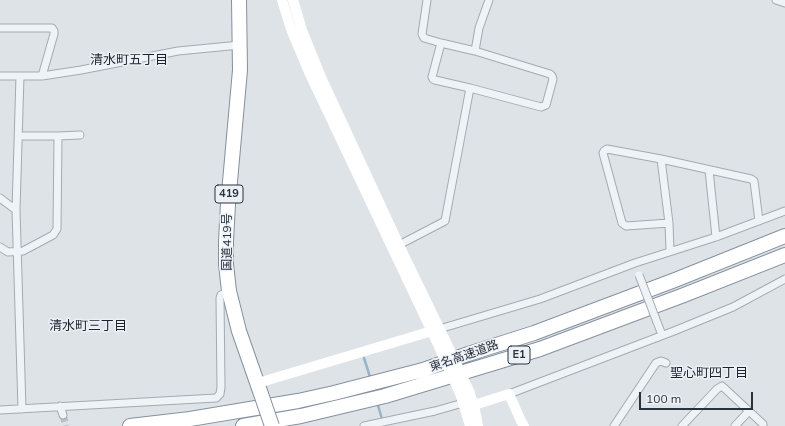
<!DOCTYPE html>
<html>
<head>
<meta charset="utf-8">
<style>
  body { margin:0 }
  #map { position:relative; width:785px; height:426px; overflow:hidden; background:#dee3e8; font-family:Mulish,sans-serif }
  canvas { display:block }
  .scale { position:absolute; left:639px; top:392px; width:114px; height:18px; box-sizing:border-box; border:2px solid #27323e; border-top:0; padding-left:5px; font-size:12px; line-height:14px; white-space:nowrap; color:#27323e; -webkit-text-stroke:3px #edf1f5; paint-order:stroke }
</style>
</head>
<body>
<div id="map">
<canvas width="785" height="426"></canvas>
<div class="scale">100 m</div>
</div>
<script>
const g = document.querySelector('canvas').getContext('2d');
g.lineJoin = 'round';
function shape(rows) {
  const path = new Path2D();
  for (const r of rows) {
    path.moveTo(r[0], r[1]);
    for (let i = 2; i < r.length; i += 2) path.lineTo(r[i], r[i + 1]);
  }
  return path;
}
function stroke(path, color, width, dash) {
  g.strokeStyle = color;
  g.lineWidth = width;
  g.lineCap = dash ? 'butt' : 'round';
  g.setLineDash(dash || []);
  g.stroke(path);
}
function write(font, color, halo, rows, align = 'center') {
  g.font = font + ' Mulish,"Noto Sans JP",sans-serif';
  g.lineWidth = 3;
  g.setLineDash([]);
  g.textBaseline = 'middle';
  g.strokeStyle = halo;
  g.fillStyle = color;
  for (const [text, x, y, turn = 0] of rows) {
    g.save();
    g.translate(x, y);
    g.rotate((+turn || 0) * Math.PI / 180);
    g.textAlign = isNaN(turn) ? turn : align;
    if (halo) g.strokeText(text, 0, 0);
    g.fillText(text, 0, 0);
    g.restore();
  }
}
stroke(shape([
  [364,358,371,380],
  [377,402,382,419]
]), '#98b4c8', 2.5);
stroke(shape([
  [63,415,66,426]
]), '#b9c0c6', 7, [7, 3.5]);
const street = shape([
  [427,0,422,34,424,38,441,43,475,51,550,74,552,76,553,79,546,105,541,107,470,88,435,80,433,79,432,77,441,43],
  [776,0,785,3],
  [0,28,52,28,54,31,54,34,42,76],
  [475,51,479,28,489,0],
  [0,76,42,76,81,70,178,51,240,45],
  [20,76,16,210,22,409],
  [19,136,58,136,80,135],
  [661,159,669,223,670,251],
  [709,170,716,237],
  [0,198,16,210],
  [669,223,626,226,622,223,603,153,604,151,607,149,661,159,751,179,754,181,759,221],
  [399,245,445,221,470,88],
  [0,247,8,252,23,251,53,235,57,229,58,136],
  [657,322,662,335],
  [436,330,540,299,635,263,716,237,785,211],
  [509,394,674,331,733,307,785,279],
  [60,406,63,415],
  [0,410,216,398,220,394,221,387,220,298,221,295,229,291],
  [364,426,435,411,463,403],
  [614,426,656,363,661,361,666,363],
  [682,426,717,389,722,386,763,424,763,426],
  [735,426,749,411]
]);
const highway = shape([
  [239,0,240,70,228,204,226,241,226,264,229,291,239,331,261,394],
  [130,426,190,419,298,401,334,393,423,370,468,354,534,333,675,280,785,236],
  [243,426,301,416,385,396,540,349,684,295,785,255]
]);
stroke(street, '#a3aab2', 9);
stroke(highway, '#85919e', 16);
stroke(street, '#f0f3f6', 7);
stroke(shape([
  [282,0,291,29,309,72,436,340],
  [293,0,302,30,321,77,399,245,444,338],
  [258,383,432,331],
  [469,392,474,405,478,426],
  [461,396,470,426],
  [474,405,509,394,521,421,524,426]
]), '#fff', 10);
stroke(highway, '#fff', 14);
const streetBridge = shape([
  [639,275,657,322]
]);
const highwayBridge = shape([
  [261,394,272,426]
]);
stroke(streetBridge, '#a3aab2', 9, []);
stroke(highwayBridge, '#85919e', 16, []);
stroke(streetBridge, '#f0f3f6', 7);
stroke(shape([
  [444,338,470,393],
  [436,340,461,396]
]), '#fff', 10);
stroke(highwayBridge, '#fff', 14);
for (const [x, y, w] of [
  [229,194,28],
  [519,355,22]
]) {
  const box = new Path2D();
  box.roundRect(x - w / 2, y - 9, w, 18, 3);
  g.fillStyle = '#edf1f5';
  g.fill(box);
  stroke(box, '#27323e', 1);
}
write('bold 11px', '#27323e', null, [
  ["419",229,194],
  ["E1",519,355]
]);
write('12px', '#27323e', '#edf1f5', [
  ["国道419号",227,242,-90],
  ["東名高速道路",464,356,-19]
]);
write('13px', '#19232f', '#edf1f5', [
  ["清水町五丁目",129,60],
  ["清水町三丁目",88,326],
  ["聖心町四丁目",709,373]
]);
</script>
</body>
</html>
